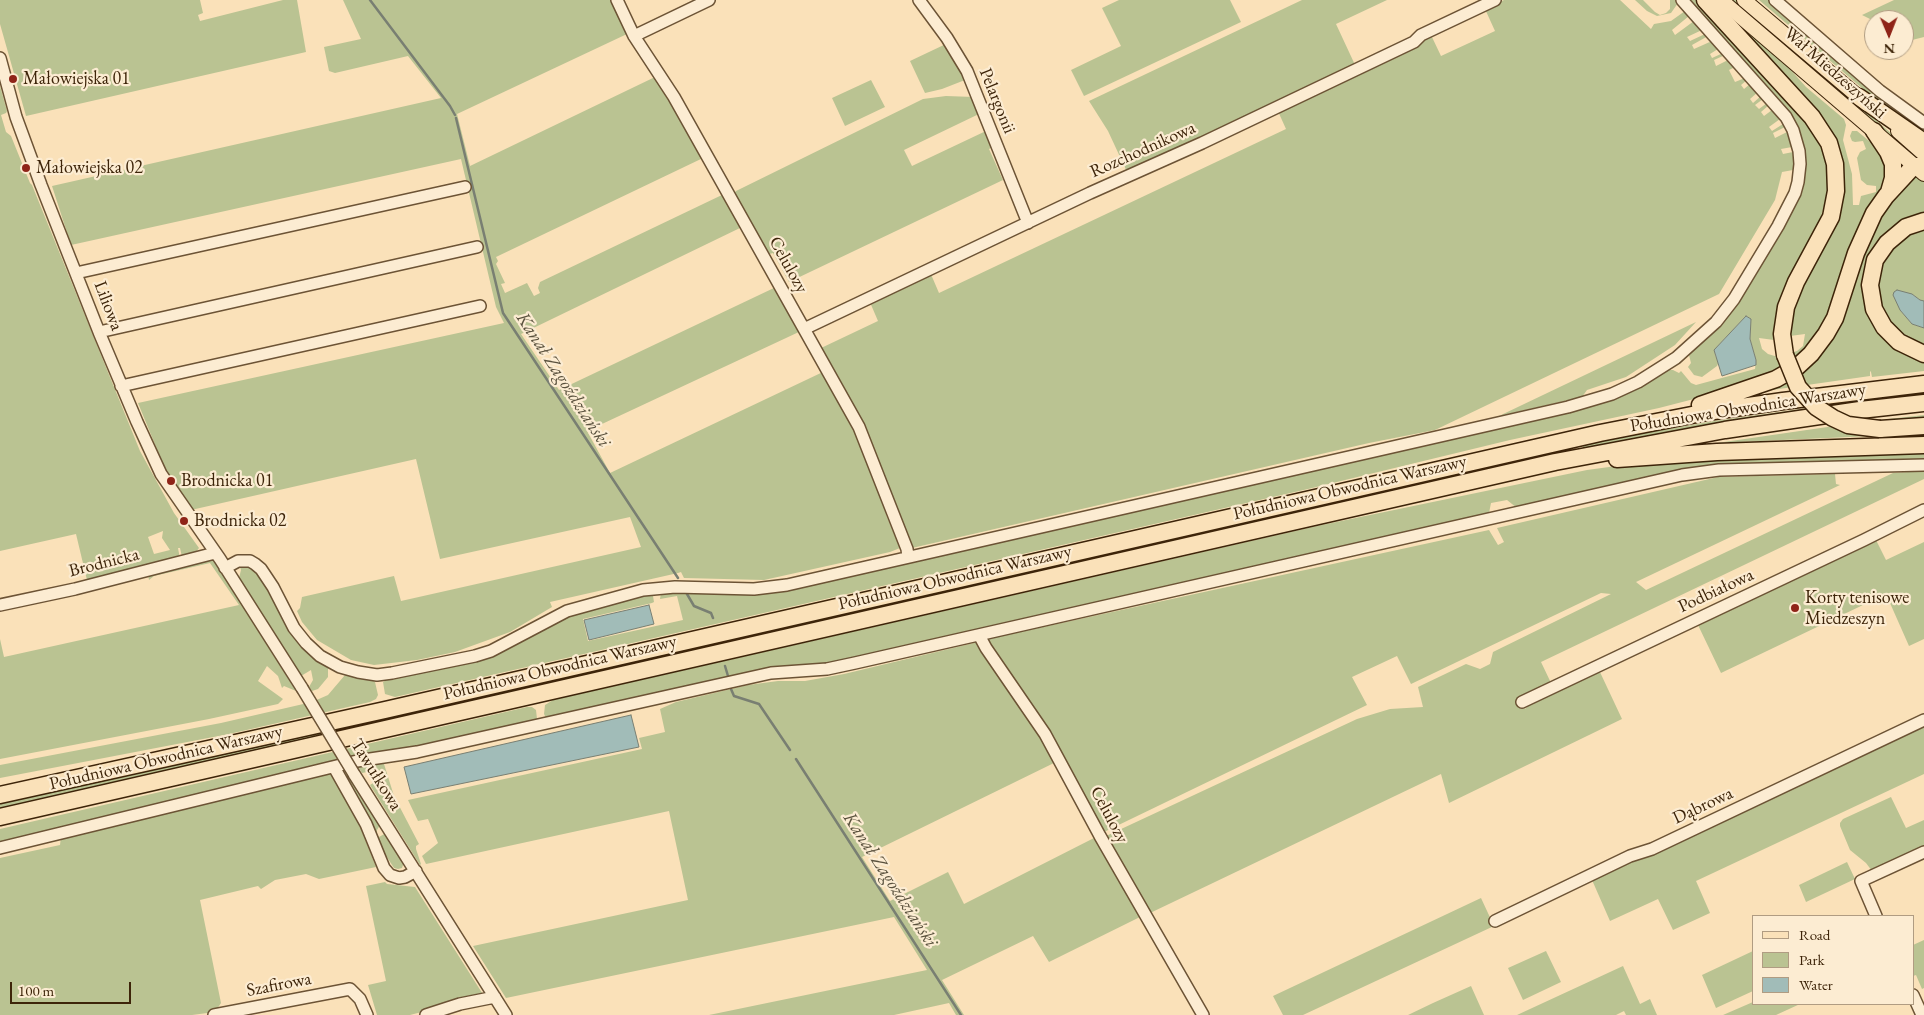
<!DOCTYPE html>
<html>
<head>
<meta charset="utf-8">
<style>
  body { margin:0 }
  #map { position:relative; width:1924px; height:1015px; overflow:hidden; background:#fae1b9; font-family:"EB Garamond",serif }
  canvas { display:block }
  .legend { position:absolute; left:1752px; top:915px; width:162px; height:90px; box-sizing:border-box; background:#fcecd2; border:1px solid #b09c82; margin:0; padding:6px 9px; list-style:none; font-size:15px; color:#3d2409 }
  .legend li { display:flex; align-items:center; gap:10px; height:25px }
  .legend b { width:25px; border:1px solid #b09c82 }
  .north { position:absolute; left:1864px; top:10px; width:50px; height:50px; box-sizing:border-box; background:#fcecd2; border:1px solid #b09c82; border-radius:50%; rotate:179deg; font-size:14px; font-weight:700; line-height:20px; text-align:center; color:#3d2409 }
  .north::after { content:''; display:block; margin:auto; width:18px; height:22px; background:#8f2418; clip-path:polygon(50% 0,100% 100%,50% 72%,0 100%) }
  .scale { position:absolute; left:10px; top:982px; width:121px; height:22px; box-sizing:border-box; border:2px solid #3d2409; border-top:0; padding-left:6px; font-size:15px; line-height:18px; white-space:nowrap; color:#3d2409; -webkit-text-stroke:4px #fcecd2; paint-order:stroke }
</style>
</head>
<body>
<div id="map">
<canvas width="1924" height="1015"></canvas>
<ul class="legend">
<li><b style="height:6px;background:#fae1b9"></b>Road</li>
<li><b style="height:14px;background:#bac392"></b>Park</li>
<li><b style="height:14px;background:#a1bcb8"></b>Water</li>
</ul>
<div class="north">N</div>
<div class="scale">100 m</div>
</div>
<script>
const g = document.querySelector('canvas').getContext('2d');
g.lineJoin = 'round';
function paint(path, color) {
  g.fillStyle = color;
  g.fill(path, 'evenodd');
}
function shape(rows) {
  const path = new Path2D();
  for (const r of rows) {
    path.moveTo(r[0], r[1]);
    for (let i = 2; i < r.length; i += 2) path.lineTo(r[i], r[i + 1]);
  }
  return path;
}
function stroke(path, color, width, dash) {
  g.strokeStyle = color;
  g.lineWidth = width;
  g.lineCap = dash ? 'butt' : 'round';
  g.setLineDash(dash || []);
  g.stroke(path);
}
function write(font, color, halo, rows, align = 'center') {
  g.font = font + ' "EB Garamond",serif';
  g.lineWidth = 4.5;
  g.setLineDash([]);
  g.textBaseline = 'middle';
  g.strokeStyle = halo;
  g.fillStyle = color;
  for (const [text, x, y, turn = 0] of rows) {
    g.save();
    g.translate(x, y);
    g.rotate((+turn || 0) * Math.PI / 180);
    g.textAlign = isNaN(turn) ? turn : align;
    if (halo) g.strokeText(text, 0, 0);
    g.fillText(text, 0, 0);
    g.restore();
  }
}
paint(shape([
  [0,0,200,0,203,13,198,15,200,21,283,0,297,0,306,52,26,116,0,24],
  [343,0,612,0,627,34,457,114,470,166,655,77,703,158,496,257,498,261,496,264,505,283,501,284,505,293,527,283,534,296,540,293,538,288,540,282,724,194,742,227,521,334,559,390,776,287,801,331,587,431,610,473,825,371,864,447,887,517,900,548,890,552,764,580,684,578,681,572,678,573,550,602,552,607,510,632,455,652,417,660,374,665,351,660,317,640,302,622,297,611,300,608,302,597,394,576,401,601,641,547,630,517,440,559,416,459,191,510,165,469,138,403,504,323,496,307,461,159,71,245,52,186,441,98,408,56,335,73,329,71,324,47,361,39],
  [1119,0,1230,0,1241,22,1084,96,1071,70,1121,46,1102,8],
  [1302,0,1387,0,1336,24,1356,67,1128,174,1108,131,1089,101],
  [1504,0,1620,0,1651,29,1654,24,1671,21,1685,11,1689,16,1672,30,1675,35,1694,21,1702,30,1687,37,1690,41,1705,34,1708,36,1692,45,1694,49,1712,41,1718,49,1710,54,1712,58,1723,53,1725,55,1714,60,1716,66,1728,60,1735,67,1729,70,1735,82,1745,78,1747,80,1741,85,1744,89,1750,84,1758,92,1750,99,1753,103,1761,96,1763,99,1755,105,1759,109,1767,103,1769,105,1761,112,1764,116,1772,110,1780,119,1769,127,1772,131,1783,124,1785,127,1773,133,1775,138,1787,132,1792,147,1781,149,1783,154,1793,152,1793,170,1782,172,1775,200,1719,294,1435,430,1369,443,912,548,819,349,878,321,869,300,930,272,939,293,1286,129,1277,109,1431,35,1441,56,1495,31,1485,9],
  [1635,0,1643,0,1655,12,1660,15,1666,13,1670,9,1670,0,1675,0,1678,3,1671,13,1657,16,1647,11],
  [1687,0,1699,0,1791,107,1796,108,1808,124,1819,142,1826,161,1829,176,1829,191,1820,220,1783,290,1775,317,1774,340,1759,338,1762,349,1768,354,1778,357,1797,351,1803,346,1805,334,1790,336,1794,308,1801,288,1839,213,1843,192,1843,165,1836,140,1819,114,1729,15,1789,68,1806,87,1844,119,1846,125,1843,140,1852,174,1853,205,1859,205,1861,196,1876,192,1876,186,1867,185,1861,180,1857,158,1860,152,1866,149,1863,141,1855,142,1852,141,1850,136,1852,131,1857,131,1879,149,1886,162,1886,183,1851,246,1827,316,1812,345,1781,369,1721,392,1659,408,1510,440,1308,489,395,697,385,694,383,682,389,679,476,658,571,613,650,594,653,596,654,602,652,603,583,619,588,641,683,620,677,596,660,599,661,593,664,591,750,593,1593,405,1669,370,1673,370,1679,373,1681,371,1691,383,1696,385,1755,369,1756,360,1750,339,1751,319,1746,316,1715,349,1715,355,1719,362,1717,366,1702,377,1694,375,1688,367,1691,363,1689,355,1692,351,1794,207,1802,143],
  [1729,0,1737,0,1915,154,1912,157],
  [1759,0,1769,0,1924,128,1924,138,1863,89],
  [1894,0,1924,0,1924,37,1908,41,1904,40,1904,20,1874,21,1862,15],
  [948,43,965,80,942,89,925,93,910,61],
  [871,80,885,107,845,126,832,98],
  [0,86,7,111,6,113,1,115,6,132,11,136,30,183,32,185,140,451,174,513,199,548,196,552,182,557,180,548,178,548,180,559,87,580,76,534,0,551],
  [163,531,162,538,170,550,154,554,148,537],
  [946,96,974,97,981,113,904,150,912,166,988,130,994,146,989,149,1003,180,789,282,773,253,766,255,734,194,736,191,923,99],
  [1916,176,1924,182,1924,215,1901,223,1864,293,1924,359,1924,371,1872,377,1871,372,1870,371,1870,376,1758,392,1801,371,1881,217,1892,199,1910,179],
  [1924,228,1924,301,1920,300,1912,294,1900,310,1912,324,1924,328,1924,346,1899,334,1880,308,1877,277,1885,257,1896,243,1914,231],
  [1696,322,1675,345,1626,377,1587,390,1582,397,1499,416],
  [1924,392,1924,396,1801,410,1662,433,1584,449,1583,447,1583,444,1714,421],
  [1924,415,1924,421,1872,436,1717,443,1862,422],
  [1924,453,1924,460,1717,466,1517,508,1507,500,1491,503,1489,513,827,667,587,711,581,709,565,713,562,716,546,718,544,714,545,705,553,700,1317,526,1587,470,1646,462],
  [1477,467,1478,472,338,732,335,728],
  [1924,471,1924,479,1541,662,1552,685,1520,701,1525,709,1529,705,1599,670,1622,719,1449,803,1441,774,1148,914,1104,837,1357,719,1390,709,1423,707,1418,687,1466,664,1480,669,1490,664,1493,652,1611,594,1601,593,1411,684,1397,656,1352,677,1367,705,1102,833,987,646,988,639,1489,530,1498,545,1504,542,1497,528,1718,477,1835,474,1836,484,1840,485,1636,582,1646,590,1893,473],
  [1875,538,1886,560,1924,542,1924,639,1909,646,1886,594,1721,673,1698,625],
  [212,558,296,691,284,686,282,688,278,676,267,666,258,681,283,699,278,704,209,719,0,759,0,639,4,657,239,605,210,563,154,576,149,580,148,574],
  [249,566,258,574,293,634,328,668,328,677,318,689,312,691,309,687,313,680,311,670,301,676,239,578,241,570,240,567],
  [978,642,1050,747,1056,762,862,857,890,901,948,872,964,904,1094,838,1140,917,1049,962,1033,936,942,980,964,1015,956,1015,949,1003,894,1015,709,1015,927,970,894,917,506,998,473,946,688,900,669,811,426,864,422,856,438,843,428,819,418,821,408,800,642,749,639,738,665,732,660,709,676,702,748,685,778,681,805,681,844,674],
  [345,675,371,679,375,682,378,695,376,699,370,702,229,734,0,778,0,765,221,723,312,702,328,695],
  [527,707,532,707,536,710,537,719,535,722,0,845,0,829],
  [1924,724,1924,774,1696,881,1710,913,1673,930,1658,899,1610,921,1592,880],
  [321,731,323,735,0,809,0,804],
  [379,761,384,764,394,796,419,844,416,846,416,849,421,864,420,865,370,785,381,778,372,771,362,773,357,765],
  [345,769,380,825,377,830,377,835,379,837,386,833,404,862,402,868,398,869,394,868,381,848,343,772],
  [328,773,332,775,354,812,376,867,319,879,306,874,275,880,261,889,258,886,200,900,221,1003,215,1012,192,1015,0,1015,0,858,60,845,61,837],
  [1891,797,1906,828,1924,820,1924,847,1872,871,1866,863,1850,850,1840,826,1840,823,1843,819],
  [1847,862,1855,879,1806,902,1799,885],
  [385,882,387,884,415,887,484,996,410,1015,377,1015,368,985,386,981,366,886],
  [1481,898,1494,926,1303,1015,1283,1015,1273,996],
  [1924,940,1924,988,1922,989,1916,975,1913,976,1913,945],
  [1546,951,1561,982,1523,1000,1508,968],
  [1753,951,1753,991,1716,1008,1702,975],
  [1623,966,1640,1004,1650,999,1657,1015,1626,1015,1624,1011,1616,1015,1517,1015],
  [1471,986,1484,1015,1408,1015,1433,1003],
  [1753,1002,1753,1004,1800,1004,1776,1015,1723,1015]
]), '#bac392');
const water = shape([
  [1897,290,1912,294,1920,300,1924,301,1924,328,1912,324,1900,310,1893,295,1894,292,1897,290],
  [1746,316,1751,319,1750,339,1756,360,1756,365,1722,376,1714,350,1746,316],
  [649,605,654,624,589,640,584,620,649,605],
  [631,715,639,747,411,794,404,767,631,715]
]);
paint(water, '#a1bcb8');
stroke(water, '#797f72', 1);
stroke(shape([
  [370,0,450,106,455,115],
  [456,118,503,313,678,578],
  [687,594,694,606,711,613,713,618],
  [725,666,728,676],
  [731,689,734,696,759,704,790,750],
  [796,759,961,1015]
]), '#797f72', 2.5);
const minor = shape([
  [617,0,634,36,674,97,859,427,907,549,908,557],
  [919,0,947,38,967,71,1028,223],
  [1775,0,1880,91,1924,123],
  [634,36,709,0],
  [0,58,16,117,41,185,99,332,137,422,161,474,220,559,302,688],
  [76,273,465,187],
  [804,329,1090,193,1202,143,1414,42,1421,35,1495,0],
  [99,332,477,247],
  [121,386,480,306],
  [225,568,238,561,250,561,255,564,261,569,273,587,294,628,306,643,320,656,340,667,358,672,377,675,392,673,475,656,491,651,567,611,643,590,675,587,754,589,787,585,1568,407,1612,394,1638,382,1676,358,1716,322,1734,299,1778,226,1795,193,1798,182,1800,164,1799,151,1793,130,1786,117,1682,0],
  [0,605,75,589,215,553],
  [979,635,986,648,1045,734,1100,836,1203,1015],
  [1522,702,1864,540,1924,510],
  [334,767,366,824,384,868,390,875,399,878,405,877,416,871],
  [354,774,506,1015],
  [0,848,357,761,417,752,771,673,827,669,855,663,1682,475,1719,470,1924,465],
  [1876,916,1861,881,1924,852],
  [1495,921,1630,856,1652,849,1924,720],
  [1913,995,1922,1015],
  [214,1015,350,989,360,999,367,1015],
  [426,1015,460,1004,495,997]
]);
const major = shape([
  [1721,0,1924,174],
  [1744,0,1867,104],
  [1898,131,1924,154]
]);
const highway = shape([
  [1705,0,1812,117,1829,143,1835,164,1836,191,1831,217,1796,282,1786,307,1782,334,1785,355],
  [1859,97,1924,142],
  [1874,131,1888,152,1893,164,1893,178,1889,192],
  [1924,221,1906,227,1887,243,1875,260,1870,285,1874,309,1884,327,1899,342,1924,354],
  [1700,405,1776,379,1797,367,1811,354,1826,334,1835,318,1856,253,1874,213,1886,196,1910,170,1915,166,1924,166],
  [1880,429,1924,426],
  [1617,459,1717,452,1924,445],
  [0,795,385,710,1600,433,1707,412,1783,401,1924,384],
  [0,817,1555,462,1725,430,1860,410,1924,403]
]);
stroke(minor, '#6c5335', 14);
stroke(major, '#3d2409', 16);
stroke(highway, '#3d2409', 19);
stroke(minor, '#fcecd2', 11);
stroke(major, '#fae1b9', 14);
stroke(highway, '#fae1b9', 16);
const minorBridge = shape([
  [302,688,354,774]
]);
const highwayBridge = shape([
  [1785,355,1798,387,1816,407,1833,418,1848,425,1880,429]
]);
stroke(minorBridge, '#6c5335', 14, []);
stroke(highwayBridge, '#3d2409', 19, []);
stroke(minorBridge, '#fcecd2', 11);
stroke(highwayBridge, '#fae1b9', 16);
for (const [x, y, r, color] of [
  [13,79,5,"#8f2418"],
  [26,168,5,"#8f2418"],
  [171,481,5,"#8f2418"],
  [184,521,5,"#8f2418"],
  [1795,608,5,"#8f2418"]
]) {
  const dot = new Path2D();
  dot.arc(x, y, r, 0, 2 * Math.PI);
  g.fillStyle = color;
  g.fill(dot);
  stroke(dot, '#fcecd2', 2);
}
write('18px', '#3d2409', '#fcecd2', [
  ["Wał Miedzeszyński",1835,73,41],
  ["Pelargonii",997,101,68],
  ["Rozchodnikowa",1143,150,-24],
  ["Celulozy",788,265,61],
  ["Liliowa",108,306,69],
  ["Południowa Obwodnica Warszawy",1748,408,-9],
  ["Południowa Obwodnica Warszawy",1350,488,-13],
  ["Brodnicka",104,563,-14],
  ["Południowa Obwodnica Warszawy",955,578,-13],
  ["Podbiałowa",1716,591,-25],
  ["Południowa Obwodnica Warszawy",560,668,-13],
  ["Południowa Obwodnica Warszawy",166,758,-13],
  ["Tawułkowa",376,775,58],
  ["Dąbrowa",1703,806,-25],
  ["Celulozy",1109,815,62],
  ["Szafirowa",279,985,-11]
]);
write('18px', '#3d2409', '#fcecd2', [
  ["Małowiejska 01",23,79],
  ["Małowiejska 02",36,168],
  ["Brodnicka 01",181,481],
  ["Brodnicka 02",194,521],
  ["Korty tenisowe",1805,598],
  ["Miedzeszyn",1805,619]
], 'left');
write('italic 19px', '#5b523e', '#fcecd2', [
  ["Kanał Zagoździański",563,380,57],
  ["Kanał Zagoździański",890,880,57]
]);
</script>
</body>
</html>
